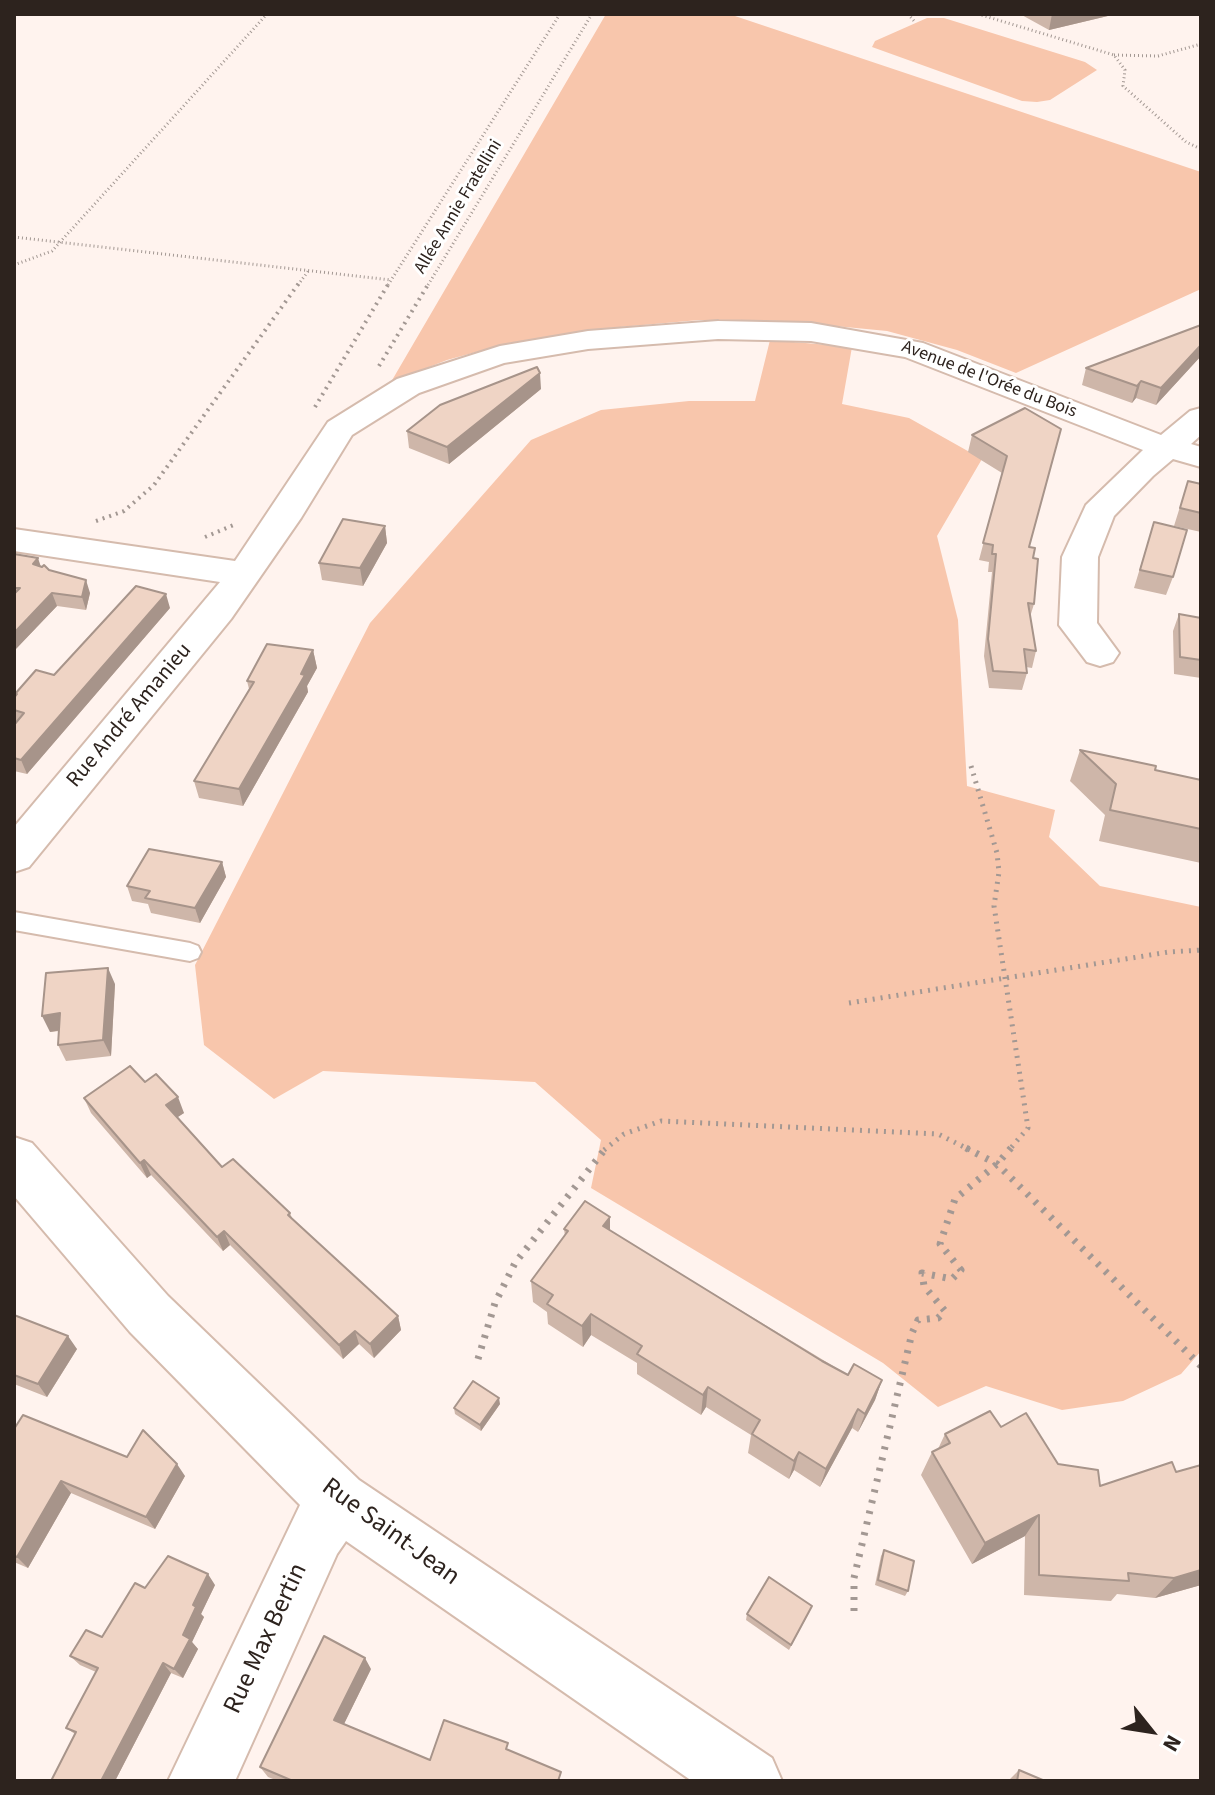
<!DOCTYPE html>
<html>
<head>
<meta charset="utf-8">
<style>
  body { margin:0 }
  #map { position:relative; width:1215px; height:1795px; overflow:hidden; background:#fff3ee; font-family:"Source Sans 3",sans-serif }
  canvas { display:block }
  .frame { position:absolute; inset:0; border:16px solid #2d231e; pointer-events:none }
  .north { position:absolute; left:1111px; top:1691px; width:80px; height:80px; -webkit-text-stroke:6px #fff; paint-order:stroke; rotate:120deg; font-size:22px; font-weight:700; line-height:32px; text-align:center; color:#2d231e }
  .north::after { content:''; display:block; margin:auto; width:28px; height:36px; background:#2d231e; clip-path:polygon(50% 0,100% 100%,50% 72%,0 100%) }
</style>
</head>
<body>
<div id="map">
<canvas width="1215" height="1795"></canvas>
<div class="frame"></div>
<div class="north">N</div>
</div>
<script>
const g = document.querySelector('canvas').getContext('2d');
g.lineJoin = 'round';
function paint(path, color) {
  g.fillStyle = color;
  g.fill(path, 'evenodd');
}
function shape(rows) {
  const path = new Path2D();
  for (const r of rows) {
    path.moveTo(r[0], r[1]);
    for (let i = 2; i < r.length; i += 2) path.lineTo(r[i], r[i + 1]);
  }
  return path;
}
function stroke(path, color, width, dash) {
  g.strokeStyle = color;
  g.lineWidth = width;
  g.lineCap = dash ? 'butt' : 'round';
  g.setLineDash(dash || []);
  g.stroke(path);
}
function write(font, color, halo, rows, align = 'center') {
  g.font = font + ' "Source Sans 3",sans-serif';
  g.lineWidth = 6;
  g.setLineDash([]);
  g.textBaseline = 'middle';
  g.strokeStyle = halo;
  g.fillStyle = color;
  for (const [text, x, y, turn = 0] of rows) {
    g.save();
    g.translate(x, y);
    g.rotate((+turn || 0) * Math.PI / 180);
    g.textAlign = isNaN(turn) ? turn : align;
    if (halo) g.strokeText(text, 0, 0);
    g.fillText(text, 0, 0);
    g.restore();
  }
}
paint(shape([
  [606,14,729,14,1201,172,1201,289,1016,373,957,350,887,331,783,321,699,320,598,329,509,343,447,360,391,382],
  [927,18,944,18,1085,62,1097,70,1050,100,1037,102,1022,101,872,47,875,41],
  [770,340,852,347,842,404,909,418,982,459,937,536,958,620,967,786,1055,810,1049,837,1100,886,1201,907,1201,1351,1181,1374,1123,1401,1062,1410,986,1386,938,1407,883,1363,591,1188,601,1140,535,1082,323,1071,274,1099,204,1045,195,965,370,623,531,440,601,410,689,401,755,401]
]), '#f8c6ac');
const service = shape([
  [14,912,190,943,198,946,201,952,198,958,190,961,14,930,14,912]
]);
const minor = shape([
  [718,321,811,323,923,343,1161,435,1190,411,1201,408,1201,435,1191,444,1201,447,1201,467,1173,459,1153,476,1114,516,1098,557,1097,623,1119,653,1113,662,1100,666,1087,662,1059,625,1062,557,1086,505,1143,450,905,357,811,341,718,339,588,349,504,363,419,393,352,435,301,518,231,619,29,867,14,872,14,827,220,582,14,551,14,529,235,561,328,422,397,379,500,346,588,331,718,321],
  [14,1137,32,1143,168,1296,359,1480,772,1758,782,1781,692,1781,346,1541,337,1554,235,1781,168,1781,300,1505,130,1332,14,1196,14,1137]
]);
stroke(service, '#d5bbad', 4);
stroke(minor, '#d5bbad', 4);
stroke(shape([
  [908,14,914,21],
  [978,14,1114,55,1125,70,1123,86,1186,142,1201,149],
  [1114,55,1158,56,1201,44],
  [14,237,391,280],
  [14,265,52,251,267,14],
  [298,285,309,270],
  [388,285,560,14],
  [428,285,592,14]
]), '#a39893', 3, [1, 3]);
stroke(shape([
  [379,366,429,283],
  [315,407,389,283],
  [96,521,124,511,154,485,299,283],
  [205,537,236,524]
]), '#a39893', 4, [2, 5]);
stroke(shape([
  [971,766,997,853,999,872,994,906,1028,1128,1009,1150],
  [849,1003,1169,952,1201,950],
  [604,1150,624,1134,661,1121,938,1134,970,1150]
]), '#a39893', 5, [2, 6]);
stroke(shape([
  [966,1148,997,1164,1201,1366],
  [478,1359,495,1303,515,1263,606,1148],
  [854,1611,854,1578,912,1333,918,1320,938,1318,945,1311,924,1286,922,1273,952,1279,961,1270,940,1244,955,1199,997,1164,1011,1148]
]), '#a39893', 7, [3, 8]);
paint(service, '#fff');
paint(minor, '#fff');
paint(shape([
  [1020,14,1112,14,1112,15,1049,30],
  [1201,325,1201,356,1156,405,1136,398,1132,403,1082,385,1086,368],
  [541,389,449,464,409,448,407,431],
  [1025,408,1029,547,1033,558,1034,604,1030,617,1036,651,1032,668,1026,667,1027,673,1022,690,989,688,984,656,992,572,988,572,989,562,979,560,1002,473,968,452,972,435],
  [1188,481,1201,484,1201,532,1174,526],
  [1154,522,1173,577,1166,595,1134,588],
  [385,526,387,543,363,586,322,580,319,563],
  [14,554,41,567,49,570,90,593,86,610,57,606,14,651],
  [170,608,27,774,14,771,15,694,54,675],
  [1179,614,1201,618,1201,678,1174,674,1173,631],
  [313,650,317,668,307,686,308,692,243,806,199,798,194,781,249,689,247,681],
  [1080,750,1155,770,1201,780,1201,863,1099,841,1105,815,1070,781],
  [222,862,226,877,200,923,151,913,148,904,132,901,127,886],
  [115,984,111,1056,66,1061,58,1045,59,1031,50,1032],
  [145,1082,184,1113,177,1117,222,1167,290,1213,292,1218,398,1316,401,1330,374,1358,359,1344,343,1359,230,1245,223,1251,151,1175,147,1178,91,1113,84,1098],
  [564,1229,610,1231,848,1375,882,1380,875,1400,858,1432,852,1428,820,1487,794,1470,789,1479,748,1453,751,1435,706,1407,701,1415,637,1374,637,1363,591,1335,583,1347,548,1324,547,1312,533,1302,531,1281,565,1236],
  [14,1315,77,1349,47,1397,14,1384],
  [500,1404,481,1431,455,1414,454,1408],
  [1001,1427,1058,1464,1100,1486,1176,1472,1201,1585,1155,1598,1117,1594,1111,1601,1024,1595,1025,1536,972,1564,921,1475,932,1452,938,1449,945,1434],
  [14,1429,127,1457,185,1476,155,1529,71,1493,28,1568,14,1562],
  [884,1550,908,1591,905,1596,875,1585,881,1556],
  [215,1585,201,1614,204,1617,192,1642,198,1649,183,1678,171,1673,115,1781,51,1781,75,1734,66,1728,96,1672,80,1665,70,1656,102,1637,145,1588],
  [810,1611,789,1650,746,1620,747,1614],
  [371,1669,344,1724,430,1760,509,1750,562,1781,278,1781,268,1777,260,1767],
  [1019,1770,1045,1781,1008,1781]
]), '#ceb6a9');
paint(shape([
  [1052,14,1112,14,1112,15,1049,30],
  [1201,345,1201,356,1156,405,1161,388],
  [540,373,541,389,449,464,447,447],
  [1141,381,1136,398,1132,403,1137,386],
  [385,526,387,543,363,586,360,568],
  [38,558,42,570,33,564],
  [86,580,90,593,86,610,82,597],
  [52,593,57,606,14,651,14,633],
  [166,594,170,608,27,774,21,760],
  [313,650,317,668,307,686,308,692,243,806,239,789],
  [222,862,226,877,200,923,195,908],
  [108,968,115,984,111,1056,103,1040],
  [60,1013,68,1029,50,1032,42,1016],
  [178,1097,184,1113,172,1121,166,1105],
  [144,1160,151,1175,147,1178,140,1163],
  [610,1217,610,1238,603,1226],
  [224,1231,230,1245,223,1251,217,1237],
  [591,1314,591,1335,583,1347,582,1326],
  [398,1316,401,1330,374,1358,370,1344],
  [355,1331,359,1344,343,1359,339,1345],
  [68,1336,77,1349,47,1397,38,1384],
  [882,1380,875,1400,858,1432,865,1414],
  [708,1387,706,1407,701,1415,703,1395],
  [499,1398,500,1404,481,1431,480,1425],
  [858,1409,852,1428,820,1487,826,1469],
  [799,1452,794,1470,789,1479,794,1461],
  [177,1464,185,1476,155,1529,146,1517],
  [61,1481,71,1493,28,1568,17,1557],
  [1039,1515,1025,1536,972,1564,985,1543],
  [1201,1570,1201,1585,1155,1598,1174,1578],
  [208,1574,215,1585,201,1614,204,1617,192,1642,198,1649,183,1678,174,1669,193,1605],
  [365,1658,371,1669,341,1730,334,1720],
  [163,1663,171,1673,115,1781,101,1781]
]), '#a7948a');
const building = shape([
  [1201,325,1201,345,1161,388,1141,381,1137,386,1086,368,1201,325],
  [537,367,540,373,447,447,407,431,440,405,537,367],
  [1025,408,1061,429,1029,547,1035,548,1033,558,1038,559,1034,604,1028,603,1036,651,1024,649,1027,673,993,671,988,639,996,554,992,554,993,545,983,543,1007,456,972,435,1025,408],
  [1188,481,1201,484,1201,513,1180,508,1188,481],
  [343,519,385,526,360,568,319,563,343,519],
  [1154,522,1187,530,1173,577,1140,570,1154,522],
  [14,554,38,558,33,564,42,567,44,565,49,570,86,580,82,597,52,593,14,633,14,594,20,588,14,588,14,554],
  [136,586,166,594,21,760,14,758,14,725,24,713,14,710,14,698,17,694,15,694,36,670,54,675,136,586],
  [1179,614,1201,618,1201,660,1180,657,1179,614],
  [267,644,313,650,301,674,305,675,239,789,194,781,254,682,247,681,267,644],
  [1080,750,1156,766,1155,770,1201,780,1201,829,1110,810,1116,784,1080,750],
  [149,849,222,862,195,908,145,898,150,891,127,886,149,849],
  [108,968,103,1040,58,1045,60,1013,42,1016,46,973,108,968],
  [130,1066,145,1082,156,1074,178,1097,166,1105,222,1167,233,1159,290,1213,288,1215,398,1316,370,1344,355,1331,339,1345,224,1231,217,1237,144,1160,140,1163,84,1098,130,1066],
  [585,1201,610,1217,603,1226,822,1361,848,1375,854,1364,882,1380,865,1414,858,1409,826,1469,799,1452,794,1461,752,1434,760,1420,708,1387,703,1395,637,1354,642,1346,591,1314,582,1326,547,1304,553,1295,531,1281,568,1231,564,1229,585,1201],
  [14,1315,68,1336,38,1384,14,1375,14,1315],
  [473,1381,499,1398,480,1425,454,1408,473,1381],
  [990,1411,1001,1427,1026,1413,1058,1464,1098,1470,1100,1486,1172,1462,1176,1472,1201,1465,1201,1570,1174,1578,1128,1573,1129,1581,1039,1575,1039,1515,985,1543,932,1452,950,1443,945,1434,990,1411],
  [23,1415,127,1457,143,1430,177,1464,146,1517,61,1481,17,1557,14,1556,14,1429,23,1415],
  [884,1550,914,1561,908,1591,878,1580,884,1550],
  [168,1556,208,1574,193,1605,196,1607,183,1635,190,1639,174,1669,163,1663,101,1781,51,1781,76,1732,66,1728,98,1668,70,1656,86,1630,102,1637,135,1583,145,1588,168,1556],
  [769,1577,812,1606,791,1645,747,1614,769,1577],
  [324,1636,365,1658,334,1720,430,1760,444,1720,508,1743,506,1749,561,1772,558,1781,293,1781,260,1767,324,1636],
  [1019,1770,1045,1781,1017,1781,1019,1770]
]);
paint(building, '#efd4c5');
stroke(building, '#a7948a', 2);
write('18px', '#2d231e', '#fff', [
  ["Allée Annie Fratellini",459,207,-59],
  ["Avenue de l'Orée du Bois",989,380,21]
]);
write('22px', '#2d231e', '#fff', [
  ["Rue André Amanieu",130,716,-50]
]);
write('26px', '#2d231e', '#fff', [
  ["Rue Saint-Jean",390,1533,36],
  ["Rue Max Bertin",267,1639,-65]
]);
</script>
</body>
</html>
